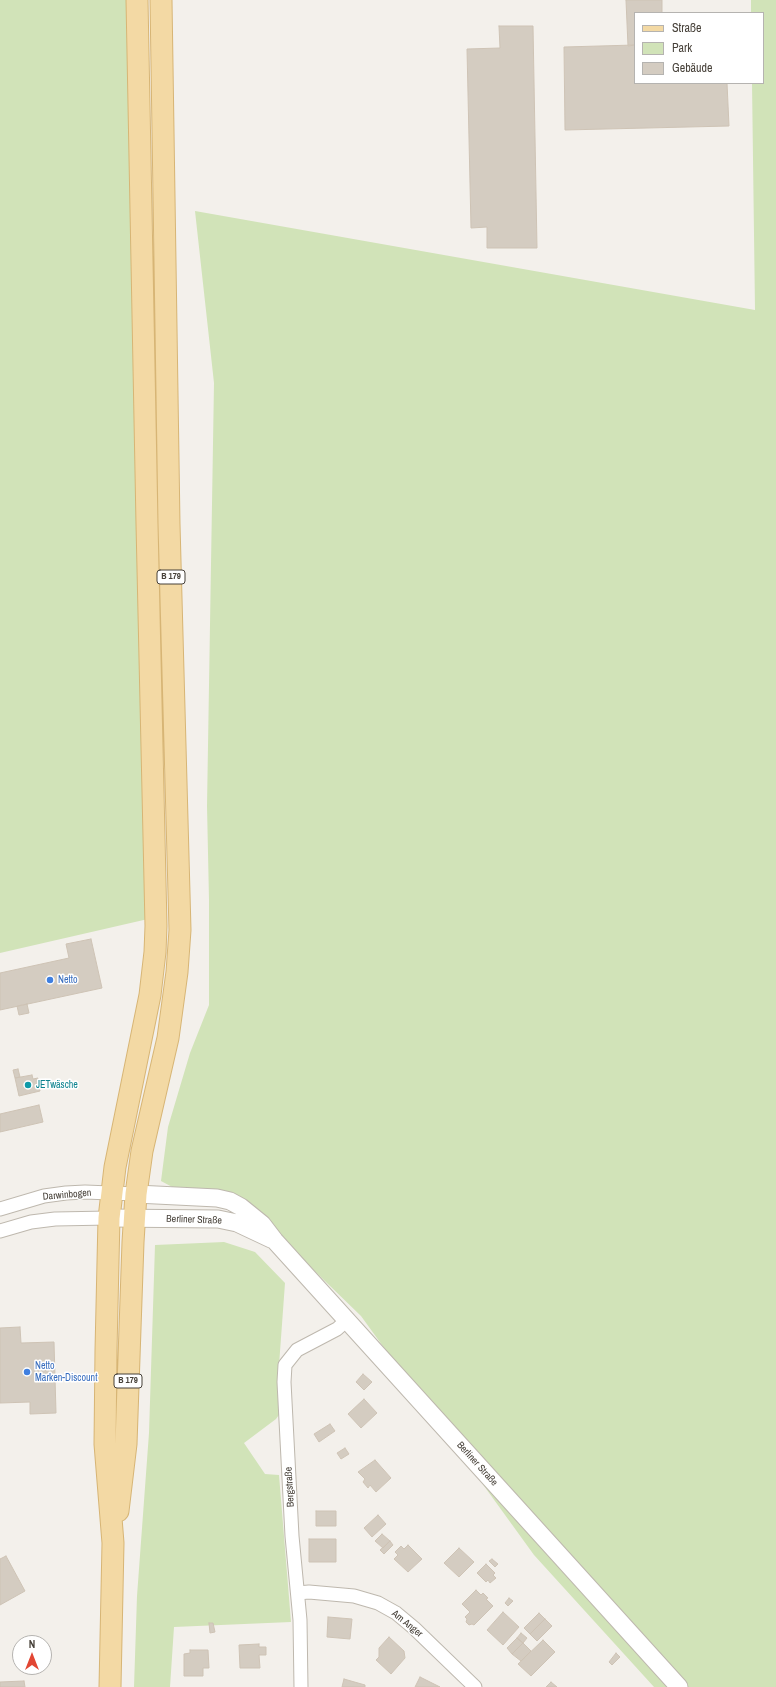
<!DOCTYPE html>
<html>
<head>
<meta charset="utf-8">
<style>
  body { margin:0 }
  #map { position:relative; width:776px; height:1687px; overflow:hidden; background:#f3f0eb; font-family:"Archivo Narrow",sans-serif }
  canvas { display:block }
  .legend { position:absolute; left:634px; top:12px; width:130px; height:72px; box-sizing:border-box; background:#fff; border:1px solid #b5b3b0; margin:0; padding:5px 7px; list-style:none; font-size:12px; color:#474139 }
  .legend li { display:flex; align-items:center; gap:8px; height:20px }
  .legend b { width:20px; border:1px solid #b5b3b0 }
  .north { position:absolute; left:12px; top:1635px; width:40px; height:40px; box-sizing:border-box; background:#fff; border:1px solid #b5b3b0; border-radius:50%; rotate:0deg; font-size:11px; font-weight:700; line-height:16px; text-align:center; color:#474139 }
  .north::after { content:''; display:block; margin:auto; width:14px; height:18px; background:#e24633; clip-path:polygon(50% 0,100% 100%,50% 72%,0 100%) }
</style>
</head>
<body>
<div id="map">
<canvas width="776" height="1687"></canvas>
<ul class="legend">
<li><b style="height:5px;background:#f3d9a4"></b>Straße</li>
<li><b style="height:11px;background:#d1e3b8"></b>Park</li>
<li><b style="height:11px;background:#d4ccc1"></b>Gebäude</li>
</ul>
<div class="north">N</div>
</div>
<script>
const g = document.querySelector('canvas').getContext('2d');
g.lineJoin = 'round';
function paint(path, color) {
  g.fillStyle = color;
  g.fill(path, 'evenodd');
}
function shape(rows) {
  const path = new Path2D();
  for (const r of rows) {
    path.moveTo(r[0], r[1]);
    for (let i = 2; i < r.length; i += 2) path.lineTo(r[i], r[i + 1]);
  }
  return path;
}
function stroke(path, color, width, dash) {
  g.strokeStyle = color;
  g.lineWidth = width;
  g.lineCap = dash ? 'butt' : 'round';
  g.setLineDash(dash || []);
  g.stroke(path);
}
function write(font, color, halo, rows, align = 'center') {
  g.font = font + ' "Archivo Narrow",sans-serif';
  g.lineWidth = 3;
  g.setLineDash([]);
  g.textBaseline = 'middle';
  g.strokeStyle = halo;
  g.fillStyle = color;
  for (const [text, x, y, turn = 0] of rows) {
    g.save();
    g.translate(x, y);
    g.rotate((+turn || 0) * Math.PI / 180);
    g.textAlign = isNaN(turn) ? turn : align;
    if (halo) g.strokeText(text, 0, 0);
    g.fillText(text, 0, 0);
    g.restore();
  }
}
paint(shape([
  [0,0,128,0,148,919,0,953],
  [751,0,776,0,776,1687,654,1687,534,1555,361,1316,265,1223,240,1196,223,1190,176,1189,161,1181,168,1127,190,1053,209,1005,209,900,207,806,214,383,195,211,755,310,752,83,763,83,763,13,751,13],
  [224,1242,255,1252,285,1283,278,1379,282,1401,281,1412,276,1419,244,1443,265,1474,279,1475,291,1622,174,1627,170,1687,134,1687,137,1596,149,1433,155,1245]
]), '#d1e3b8');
const building = shape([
  [626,0,662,0,662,13,635,13,635,45,628,46,626,0],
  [499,26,533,26,537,248,487,248,487,227,471,228,467,49,500,48,499,26],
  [635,45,635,83,727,83,729,126,565,130,564,47,635,45],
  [91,939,102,988,0,1010,0,973,69,958,66,944,91,939],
  [27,1004,29,1013,19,1015,17,1006,27,1004],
  [18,1069,20,1077,15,1078,13,1070,18,1069],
  [32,1075,33,1079,38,1078,40,1091,19,1096,15,1078,32,1075],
  [39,1105,43,1122,0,1132,0,1114,39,1105],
  [20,1327,21,1343,54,1342,56,1413,30,1414,30,1402,0,1403,0,1328,20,1327],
  [363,1374,372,1382,364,1390,356,1382,363,1374],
  [364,1399,377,1413,361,1428,348,1414,364,1399],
  [330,1424,335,1431,319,1442,314,1434,330,1424],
  [345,1448,349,1454,341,1459,337,1453,345,1448],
  [375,1460,391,1478,376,1492,370,1485,368,1488,363,1482,365,1479,358,1472,375,1460],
  [316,1511,336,1511,336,1526,316,1526,316,1511],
  [378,1515,386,1524,372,1537,364,1528,378,1515],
  [382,1534,390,1541,383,1548,375,1541,382,1534],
  [309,1539,336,1539,336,1562,309,1562,309,1539],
  [390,1541,393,1545,384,1554,380,1550,390,1541],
  [408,1545,422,1559,408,1572,394,1559,398,1555,395,1552,401,1546,404,1549,408,1545],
  [459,1548,474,1562,459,1577,444,1563,459,1548],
  [6,1556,25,1591,0,1605,0,1559,6,1556],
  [492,1559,498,1564,495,1567,489,1561,492,1559],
  [486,1564,495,1573,493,1575,496,1578,490,1583,488,1580,486,1582,477,1573,486,1564],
  [476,1590,481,1595,483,1593,488,1598,486,1599,493,1606,474,1625,472,1624,469,1625,466,1622,467,1619,465,1617,470,1612,462,1604,476,1590],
  [509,1598,513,1601,508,1606,505,1603,509,1598],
  [503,1612,519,1627,503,1645,487,1630,503,1612],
  [539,1613,545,1619,530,1634,524,1628,539,1613],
  [328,1617,352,1619,350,1639,327,1637,328,1617],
  [545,1619,552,1626,537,1641,530,1634,545,1619],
  [209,1623,213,1623,215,1632,210,1633,209,1623],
  [521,1633,527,1638,523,1643,517,1638,521,1633],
  [389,1637,404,1651,405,1658,391,1674,376,1660,379,1657,379,1648,389,1637],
  [517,1638,523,1643,512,1654,507,1648,517,1638],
  [543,1640,555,1652,531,1676,518,1664,543,1640],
  [523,1643,531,1651,521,1661,512,1654,523,1643],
  [259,1644,259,1647,266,1647,266,1655,259,1655,260,1668,240,1668,239,1645,259,1644],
  [190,1650,208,1650,209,1668,203,1668,203,1676,184,1676,184,1654,190,1653,190,1650],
  [616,1653,620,1657,612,1665,609,1662,616,1653],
  [420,1677,440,1687,415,1687,420,1677],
  [344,1679,365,1685,365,1687,342,1687,344,1679],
  [24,1681,25,1687,0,1687,0,1682,24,1681],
  [551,1682,557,1687,546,1687,551,1682]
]);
paint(building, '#d4ccc1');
stroke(building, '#cec3b5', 1);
const minor = shape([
  [0,1209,44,1196,66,1193,85,1192,136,1194],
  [0,1231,31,1222,55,1219,109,1218],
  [298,1593,309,1592,354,1596,378,1603,396,1613,414,1628,475,1687],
  [301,1687,300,1620,292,1536,284,1382,285,1365,297,1350,337,1329,347,1320]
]);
const tertiary = shape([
  [136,1194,217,1198,230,1201,241,1207,262,1224,275,1241,679,1687],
  [109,1218,218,1219,237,1223,271,1239]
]);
const primary = shape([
  [118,1511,126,1444,133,1242,136,1194,142,1151,168,1038,177,972,180,930,169,524,161,0],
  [110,1687,113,1543,105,1444,106,1350,109,1218,115,1167,150,995,155,952,156,926,147,524,137,0]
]);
stroke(minor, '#beb8ae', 15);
stroke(tertiary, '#beb8ae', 19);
stroke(primary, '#d7b575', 23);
stroke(minor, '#fff', 13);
stroke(tertiary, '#fff', 17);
stroke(primary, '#f3d9a4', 21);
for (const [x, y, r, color] of [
  [50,980,4,"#3f7fe0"],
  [28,1085,4,"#0f9aa8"],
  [27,1372,4,"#3f7fe0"]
]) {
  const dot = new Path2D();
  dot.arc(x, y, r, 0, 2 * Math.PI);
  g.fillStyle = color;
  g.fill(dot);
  stroke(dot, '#fff', 1.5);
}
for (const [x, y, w] of [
  [171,577,28],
  [128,1381,28]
]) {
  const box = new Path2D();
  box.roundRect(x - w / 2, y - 7, w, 14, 3);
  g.fillStyle = '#fff';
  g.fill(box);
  stroke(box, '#474139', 1);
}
write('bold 9px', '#474139', null, [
  ["B 179",171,577],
  ["B 179",128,1381]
]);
write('10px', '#366cbe', '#fff', [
  ["Netto",58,980],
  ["Netto",35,1366],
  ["Marken-Discount",35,1378]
], 'left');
write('10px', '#0d838f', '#fff', [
  ["JETwäsche",36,1085]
], 'left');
write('10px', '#474139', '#fff', [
  ["Darwinbogen",67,1195,-5],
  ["Berliner Straße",194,1220,2],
  ["Berliner Straße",477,1464,48],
  ["Bergstraße",290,1487,-93],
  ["Am Anger",407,1624,39]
]);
</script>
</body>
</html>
